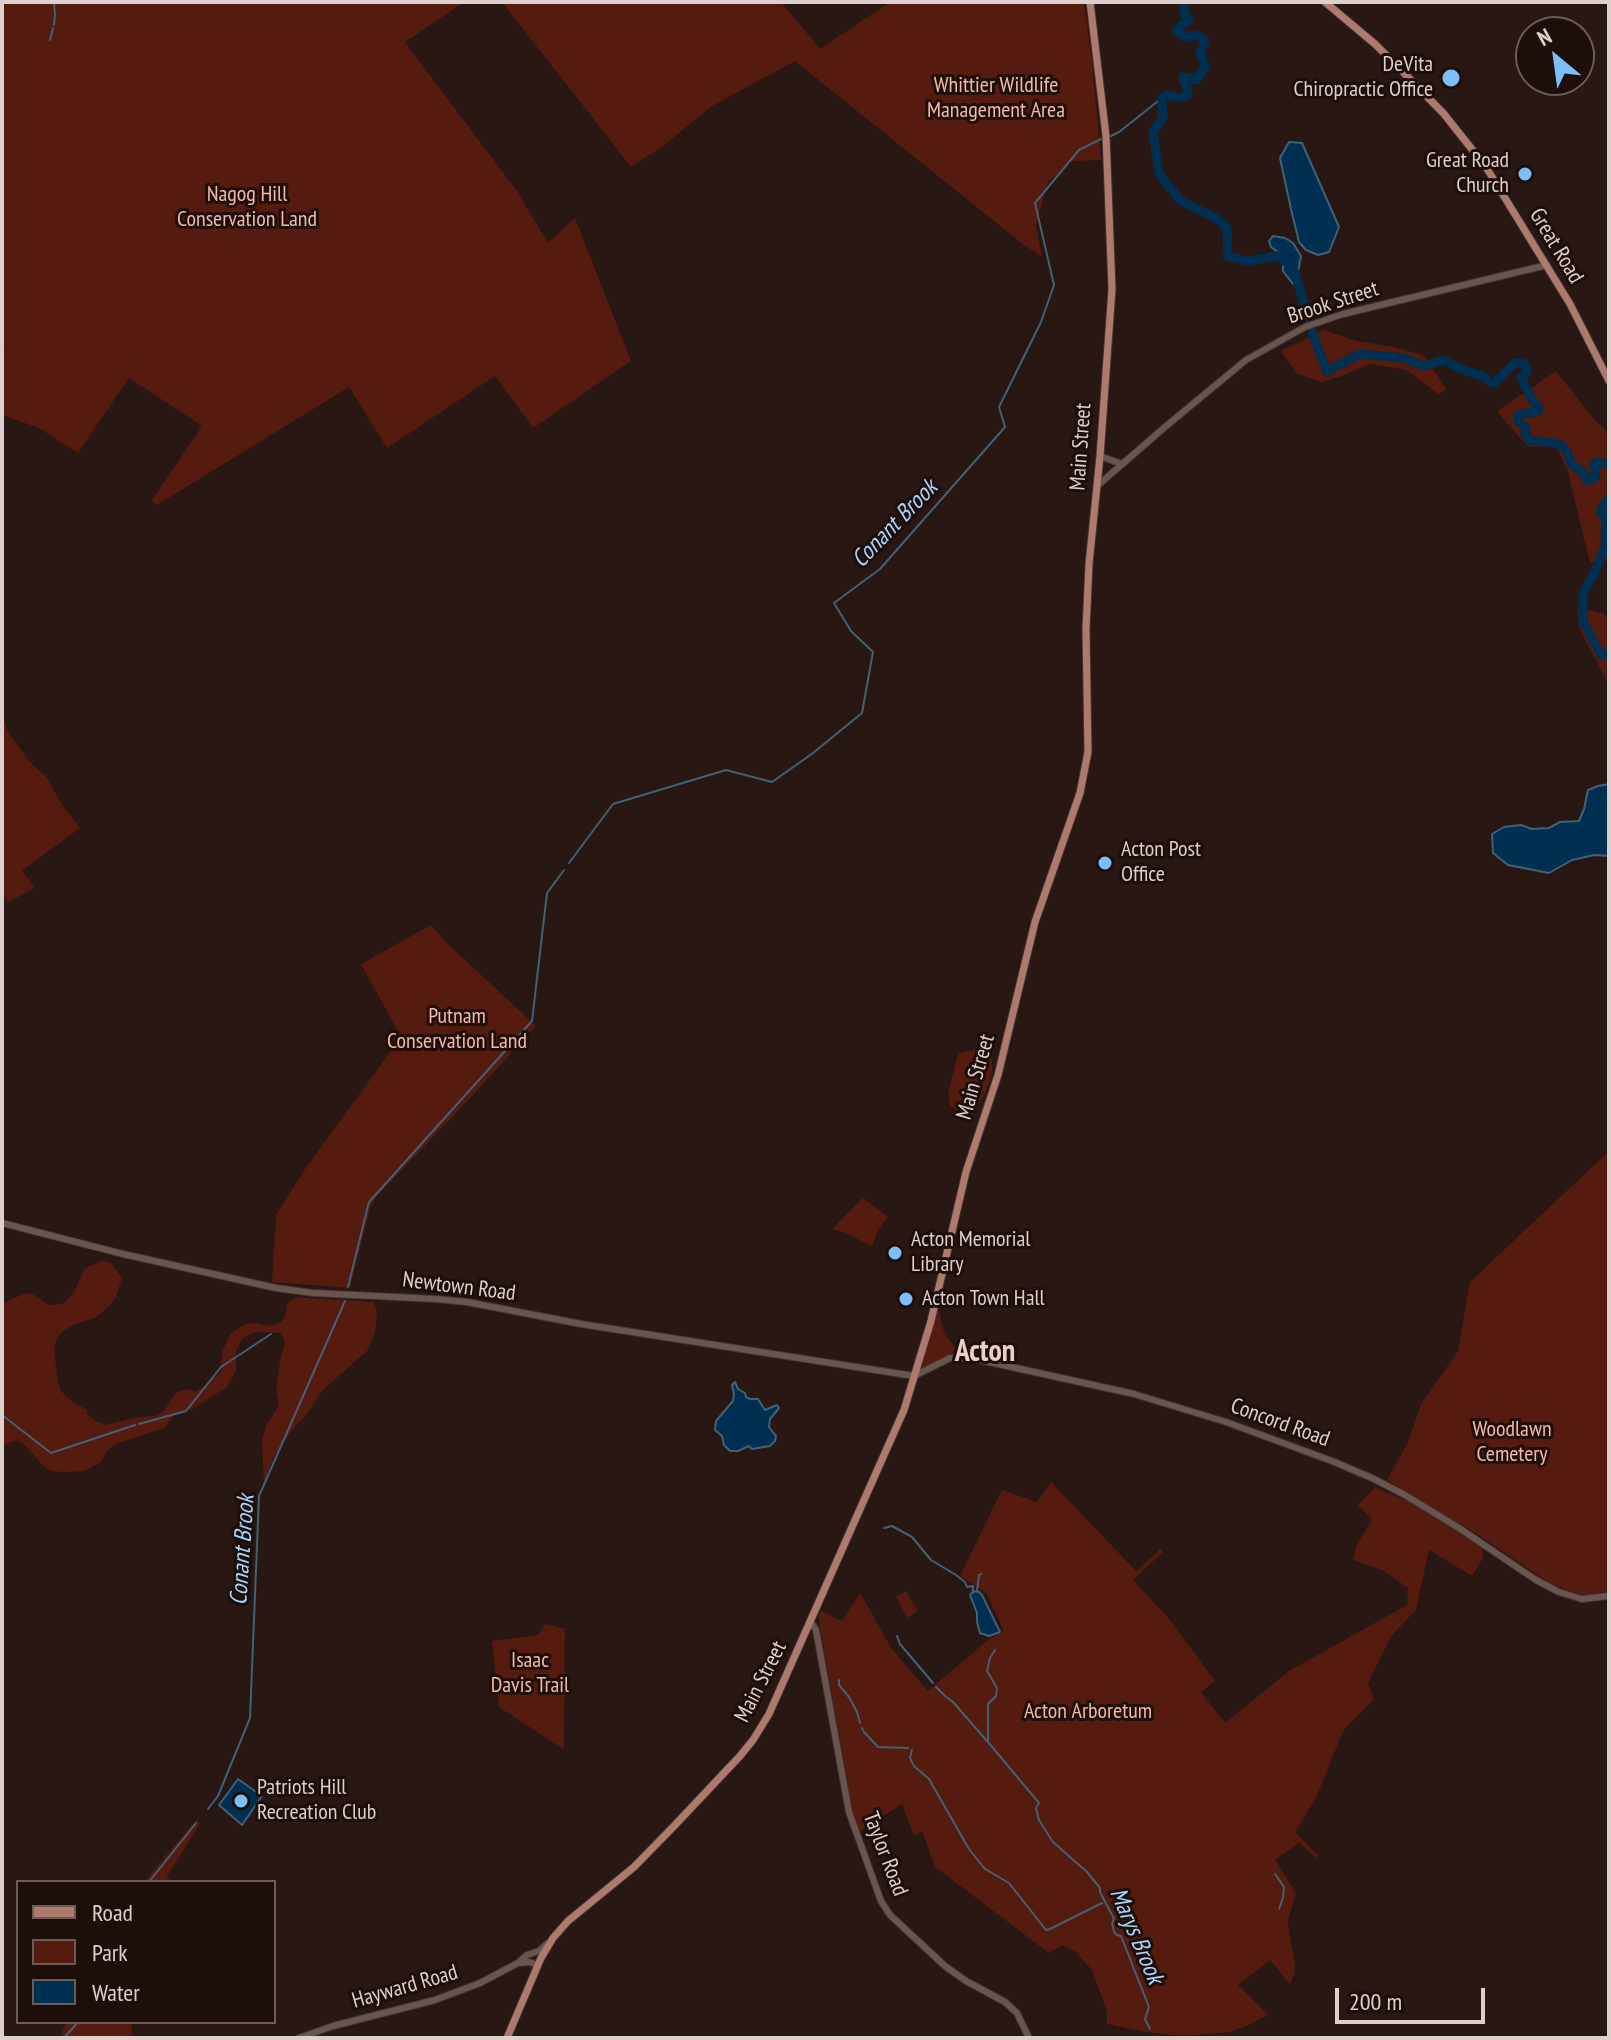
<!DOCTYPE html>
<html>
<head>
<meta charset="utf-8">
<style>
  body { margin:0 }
  #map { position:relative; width:1611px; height:2040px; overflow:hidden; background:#281713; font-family:"PT Sans Narrow",sans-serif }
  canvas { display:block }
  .frame { position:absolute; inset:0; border:4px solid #dccfcc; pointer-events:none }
  .legend { position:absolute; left:16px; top:1880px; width:260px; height:144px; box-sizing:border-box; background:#1e0e0a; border:2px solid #6a5b58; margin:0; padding:10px 14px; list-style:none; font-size:24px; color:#dccfcc }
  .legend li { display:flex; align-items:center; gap:16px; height:40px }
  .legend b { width:40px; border:2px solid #6a5b58 }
  .north { position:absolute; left:1515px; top:16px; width:80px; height:80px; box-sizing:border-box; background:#1e0e0a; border:2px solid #6a5b58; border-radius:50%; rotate:331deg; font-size:22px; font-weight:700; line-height:32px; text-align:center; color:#dccfcc }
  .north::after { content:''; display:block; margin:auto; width:28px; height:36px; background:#7bbef8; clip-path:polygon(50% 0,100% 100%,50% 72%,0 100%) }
  .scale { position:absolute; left:1335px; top:1988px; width:150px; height:36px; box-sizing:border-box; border:4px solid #dccfcc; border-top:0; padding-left:10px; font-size:24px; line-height:28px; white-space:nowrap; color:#dccfcc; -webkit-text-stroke:6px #1e0e0a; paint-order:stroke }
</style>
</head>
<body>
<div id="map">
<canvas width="1611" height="2040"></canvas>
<div class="frame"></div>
<ul class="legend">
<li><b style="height:10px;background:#ae7a6d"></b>Road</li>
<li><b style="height:22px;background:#541b0e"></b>Park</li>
<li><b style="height:22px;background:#003051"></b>Water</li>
</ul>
<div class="north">N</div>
<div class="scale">200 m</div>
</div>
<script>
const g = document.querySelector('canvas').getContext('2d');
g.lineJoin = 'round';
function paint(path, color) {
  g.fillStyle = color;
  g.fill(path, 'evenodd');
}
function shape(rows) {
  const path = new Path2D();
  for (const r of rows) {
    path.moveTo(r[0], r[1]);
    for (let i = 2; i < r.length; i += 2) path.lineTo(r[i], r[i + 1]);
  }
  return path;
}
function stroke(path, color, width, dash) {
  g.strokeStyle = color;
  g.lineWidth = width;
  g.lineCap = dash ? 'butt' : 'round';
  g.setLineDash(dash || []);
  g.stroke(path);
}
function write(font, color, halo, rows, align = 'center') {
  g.font = font + ' "PT Sans Narrow",sans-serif';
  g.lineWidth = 6;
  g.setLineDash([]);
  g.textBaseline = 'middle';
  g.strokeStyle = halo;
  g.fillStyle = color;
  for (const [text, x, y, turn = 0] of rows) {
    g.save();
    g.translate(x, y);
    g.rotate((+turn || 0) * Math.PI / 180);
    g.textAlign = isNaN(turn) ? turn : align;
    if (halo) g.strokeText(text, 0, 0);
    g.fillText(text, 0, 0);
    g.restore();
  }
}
paint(shape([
  [2,2,464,2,405,42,517,191,548,243,575,218,631,361,533,428,495,376,387,448,349,387,157,505,152,500,202,426,129,378,78,453,39,428,2,415,2,350,5,348,2,346],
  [502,2,781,2,820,49,890,2,1084,2,1092,62,1101,160,1071,161,1048,182,1036,225,1042,257,1020,242,795,61,712,106,663,146,631,167],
  [1324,330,1357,341,1394,347,1423,355,1447,390,1438,394,1407,370,1370,364,1340,377,1321,382,1296,373,1281,351],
  [1556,371,1593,418,1609,433,1609,560,1590,563,1568,472,1556,446,1529,447,1517,435,1497,411],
  [1577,608,1603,613,1609,620,1609,685,1579,628],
  [2,711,7,730,28,760,47,778,63,806,80,828,22,871,35,888,8,902,2,893],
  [431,925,449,945,536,1026,472,1096,378,1195,370,1208,350,1288,272,1282,276,1215,305,1169,401,1037,361,964],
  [976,1049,992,1056,992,1074,985,1094,973,1115,962,1114,950,1106,948,1094,958,1053],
  [1609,1151,1609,1592,1588,1595,1571,1592,1548,1582,1480,1536,1387,1480,1408,1442,1421,1404,1458,1351,1470,1282],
  [863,1198,888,1217,878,1230,872,1246,843,1232,832,1229],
  [102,1261,111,1263,122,1278,116,1297,110,1305,95,1318,75,1324,62,1332,56,1340,54,1349,58,1382,61,1391,71,1401,87,1410,87,1414,94,1420,106,1425,133,1418,155,1416,164,1411,176,1392,189,1389,195,1392,200,1389,221,1372,222,1352,230,1334,245,1324,255,1323,272,1326,281,1322,286,1313,287,1304,296,1297,374,1302,377,1313,375,1332,368,1350,323,1390,303,1419,296,1425,273,1458,264,1484,262,1440,266,1426,279,1405,276,1391,280,1360,285,1342,281,1333,256,1332,243,1338,236,1351,236,1370,227,1387,191,1410,176,1413,164,1428,116,1444,108,1450,100,1463,85,1471,63,1472,53,1471,44,1467,26,1446,18,1440,2,1445,2,1306,5,1302,26,1293,34,1295,49,1305,62,1304,73,1294,85,1268],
  [934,1311,939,1311,944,1333,959,1352,928,1365,917,1373],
  [1051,1482,1136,1571,1160,1549,1163,1552,1133,1580,1170,1620,1215,1681,1201,1692,1225,1723,1289,1671,1407,1605,1408,1588,1382,1570,1353,1560,1357,1544,1372,1520,1358,1505,1375,1487,1409,1502,1479,1545,1483,1550,1483,1558,1472,1576,1429,1550,1416,1610,1392,1635,1368,1683,1374,1699,1343,1731,1316,1798,1295,1832,1318,1855,1316,1858,1299,1843,1275,1860,1296,1893,1288,1920,1289,1932,1295,1964,1294,1974,1290,1984,1270,1960,1238,1985,1268,2015,1247,2026,1229,2032,1183,2036,1146,2032,1107,2024,1107,2011,1092,1970,1075,1951,1062,1945,1049,1953,935,1867,922,1831,914,1836,902,1804,860,1831,853,1813,818,1615,822,1611,842,1621,860,1593,892,1649,928,1691,989,1639,1004,1631,986,1593,960,1576,1002,1490,1037,1502],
  [906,1591,918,1611,907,1618,896,1597],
  [545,1624,565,1629,564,1750,499,1707,492,1641,538,1635],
  [197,1819,200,1824,166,1878,175,1882,144,1882],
  [67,2022,131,2022,132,2038,66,2038,61,2034]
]), '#541b0e');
const water = shape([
  [1289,142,1302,143,1339,227,1329,252,1318,255,1306,250,1299,242,1291,209,1280,158,1289,142],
  [1273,236,1285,238,1293,243,1301,256,1296,282,1293,284,1283,271,1283,264,1279,253,1271,247,1269,241,1273,236],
  [1609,784,1609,856,1594,855,1572,860,1549,873,1508,865,1493,853,1492,834,1504,827,1521,825,1532,829,1549,828,1560,822,1579,821,1584,809,1588,790,1598,786,1609,784],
  [735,1382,738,1389,745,1393,746,1397,750,1399,758,1399,765,1410,777,1405,779,1408,770,1419,769,1427,776,1436,775,1441,770,1446,752,1449,749,1446,738,1451,730,1451,724,1445,722,1436,715,1430,716,1421,733,1401,734,1394,732,1385,735,1382],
  [973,1591,979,1592,982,1595,1000,1632,989,1636,980,1633,977,1622,977,1613,970,1595,973,1591],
  [238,1779,262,1796,242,1825,219,1805,238,1779]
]);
paint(water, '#003051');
stroke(water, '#426076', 2);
stroke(shape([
  [54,25,55,15,54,2],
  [50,40,53,28],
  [1111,136,1119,132,1162,98],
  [569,863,613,804,726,770,772,782,813,753,862,713,873,652,851,631,834,603,880,569,1005,427,999,407,1041,322,1054,285,1035,203,1079,150,1103,138],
  [348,1287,369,1202,532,1021,547,893,564,870],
  [2,1415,51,1453,135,1425],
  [139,1424,186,1411,221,1367,271,1334],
  [884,1528,892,1526,912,1537,931,1560,956,1575,965,1582,967,1587,973,1586,973,1593],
  [977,1591,979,1575,981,1574],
  [897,1636,900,1644,933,1683],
  [995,1650,990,1658,987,1671,997,1688,996,1696,988,1704,988,1742,1039,1803,1036,1808,1039,1820,1053,1842,1087,1872,1100,1888,1100,1892,1114,1919,1112,1923,1114,1932,1117,1935,1121,1936,1149,2007,1145,2019,1150,2029],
  [839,1680,839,1685,849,1697,857,1712,860,1723],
  [936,1687,945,1696,953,1702,987,1741],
  [862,1728,863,1730],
  [864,1732,878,1747,908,1748],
  [912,1750,910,1758,914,1766,929,1779,969,1849,985,1869,1009,1883,1046,1930,1050,1929,1102,1903],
  [208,1809,218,1796,250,1718,259,1496,345,1301],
  [1275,1874,1284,1887,1283,1898,1279,1909],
  [149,1882,196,1823],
  [64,2038,78,2022]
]), '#426076', 2);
stroke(shape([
  [1184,2,1184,14,1189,20,1176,30,1186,38,1194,35,1203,38,1205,42,1200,53,1205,66,1197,80,1183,77,1184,83,1188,89,1188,95,1179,98,1169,95,1165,95,1162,98,1163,118,1153,131,1159,174,1181,201,1214,217,1227,227,1228,257,1248,261,1277,256,1293,267,1314,338,1327,371,1360,354,1404,358,1424,366,1443,360,1459,368,1483,376,1491,383,1494,383,1515,363,1523,363,1527,369,1526,373,1521,377,1529,394,1539,409,1537,412,1519,414,1517,420,1526,428,1525,434,1530,441,1551,442,1561,445,1568,453,1571,464,1583,472,1587,481,1596,477,1594,464,1597,462,1605,464,1609,462],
  [1609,498,1601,509,1601,513,1607,519,1605,536,1606,544,1595,572,1583,594,1583,621,1601,655,1609,654]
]), '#003051', 9);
const minor = shape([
  [1100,456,1122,464],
  [1097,486,1165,427,1246,360,1305,327,1343,314,1547,265],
  [2,1223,123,1254,276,1288,313,1293,436,1299,467,1302,581,1324,914,1376,950,1358,971,1358,1134,1394,1226,1422,1332,1461,1372,1478,1405,1495,1459,1528,1536,1580,1559,1592,1582,1599,1609,1596],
  [810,1621,816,1630,849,1812,881,1901,890,1915,945,1966,966,1981,1005,2002,1017,2013,1029,2038],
  [518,1963,529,1962,538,1965],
  [299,2038,333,2026,435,2000,480,1983,518,1963,527,1955,539,1951,548,1943]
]);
const major = shape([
  [1325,2,1375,44,1410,79,1444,114,1486,167,1570,304,1609,381],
  [507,2038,541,1958,553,1938,568,1921,634,1867,675,1825,740,1756,753,1740,769,1714,904,1410,931,1321,966,1172,998,1075,1035,922,1080,793,1088,752,1086,629,1089,564,1100,456,1112,289,1106,136,1090,2]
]);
stroke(minor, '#413432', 8);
stroke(major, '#413432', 9);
stroke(minor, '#69544e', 6);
stroke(major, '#ae7a6d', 7);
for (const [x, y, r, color] of [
  [1451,78,10,"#7bbef8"],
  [1525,174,8,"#7bbef8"],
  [1105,863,8,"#7bbef8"],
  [895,1253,8,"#7bbef8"],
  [906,1299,8,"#7bbef8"],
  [241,1801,8,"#7bbef8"]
]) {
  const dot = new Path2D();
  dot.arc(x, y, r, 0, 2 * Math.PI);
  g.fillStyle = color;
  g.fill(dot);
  stroke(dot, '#1e0e0a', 3);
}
write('22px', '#dccfcc', '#1e0e0a', [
  ["DeVita",1433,65,"right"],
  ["Chiropractic Office",1433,90,"right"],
  ["Great Road",1509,161,"right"],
  ["Church",1509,186,"right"],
  ["Acton Post",1121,850],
  ["Office",1121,875],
  ["Acton Memorial",911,1240],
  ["Library",911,1265],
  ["Acton Town Hall",922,1299],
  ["Patriots Hill",257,1788],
  ["Recreation Club",257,1813]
], 'left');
write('22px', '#f5b7a8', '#1e0e0a', [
  ["Whittier Wildlife",996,86],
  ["Management Area",996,111],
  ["Nagog Hill",247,195],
  ["Conservation Land",247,220],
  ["Putnam",457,1017],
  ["Conservation Land",457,1042],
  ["Woodlawn",1512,1430],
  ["Cemetery",1512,1455],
  ["Isaac",530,1661],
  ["Davis Trail",530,1686],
  ["Acton Arboretum",1088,1712]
]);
write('22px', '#dccfcc', '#1e0e0a', [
  ["Great Road",1556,246,59],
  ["Brook Street",1333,303,-18],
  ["Main Street",1081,447,-86],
  ["Main Street",976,1077,-74],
  ["Newtown Road",459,1287,7],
  ["Concord Road",1280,1423,20],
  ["Main Street",761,1682,-63],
  ["Taylor Road",885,1854,69],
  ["Hayward Road",405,1987,-16]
]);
write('italic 24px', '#a7d5fe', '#1e0e0a', [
  ["Conant Brook",895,524,-46],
  ["Conant Brook",243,1550,-86],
  ["Marys Brook",1136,1936,67]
]);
write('bold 30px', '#e9d0ca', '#1e0e0a', [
  ["Acton",985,1352]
]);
</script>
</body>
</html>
